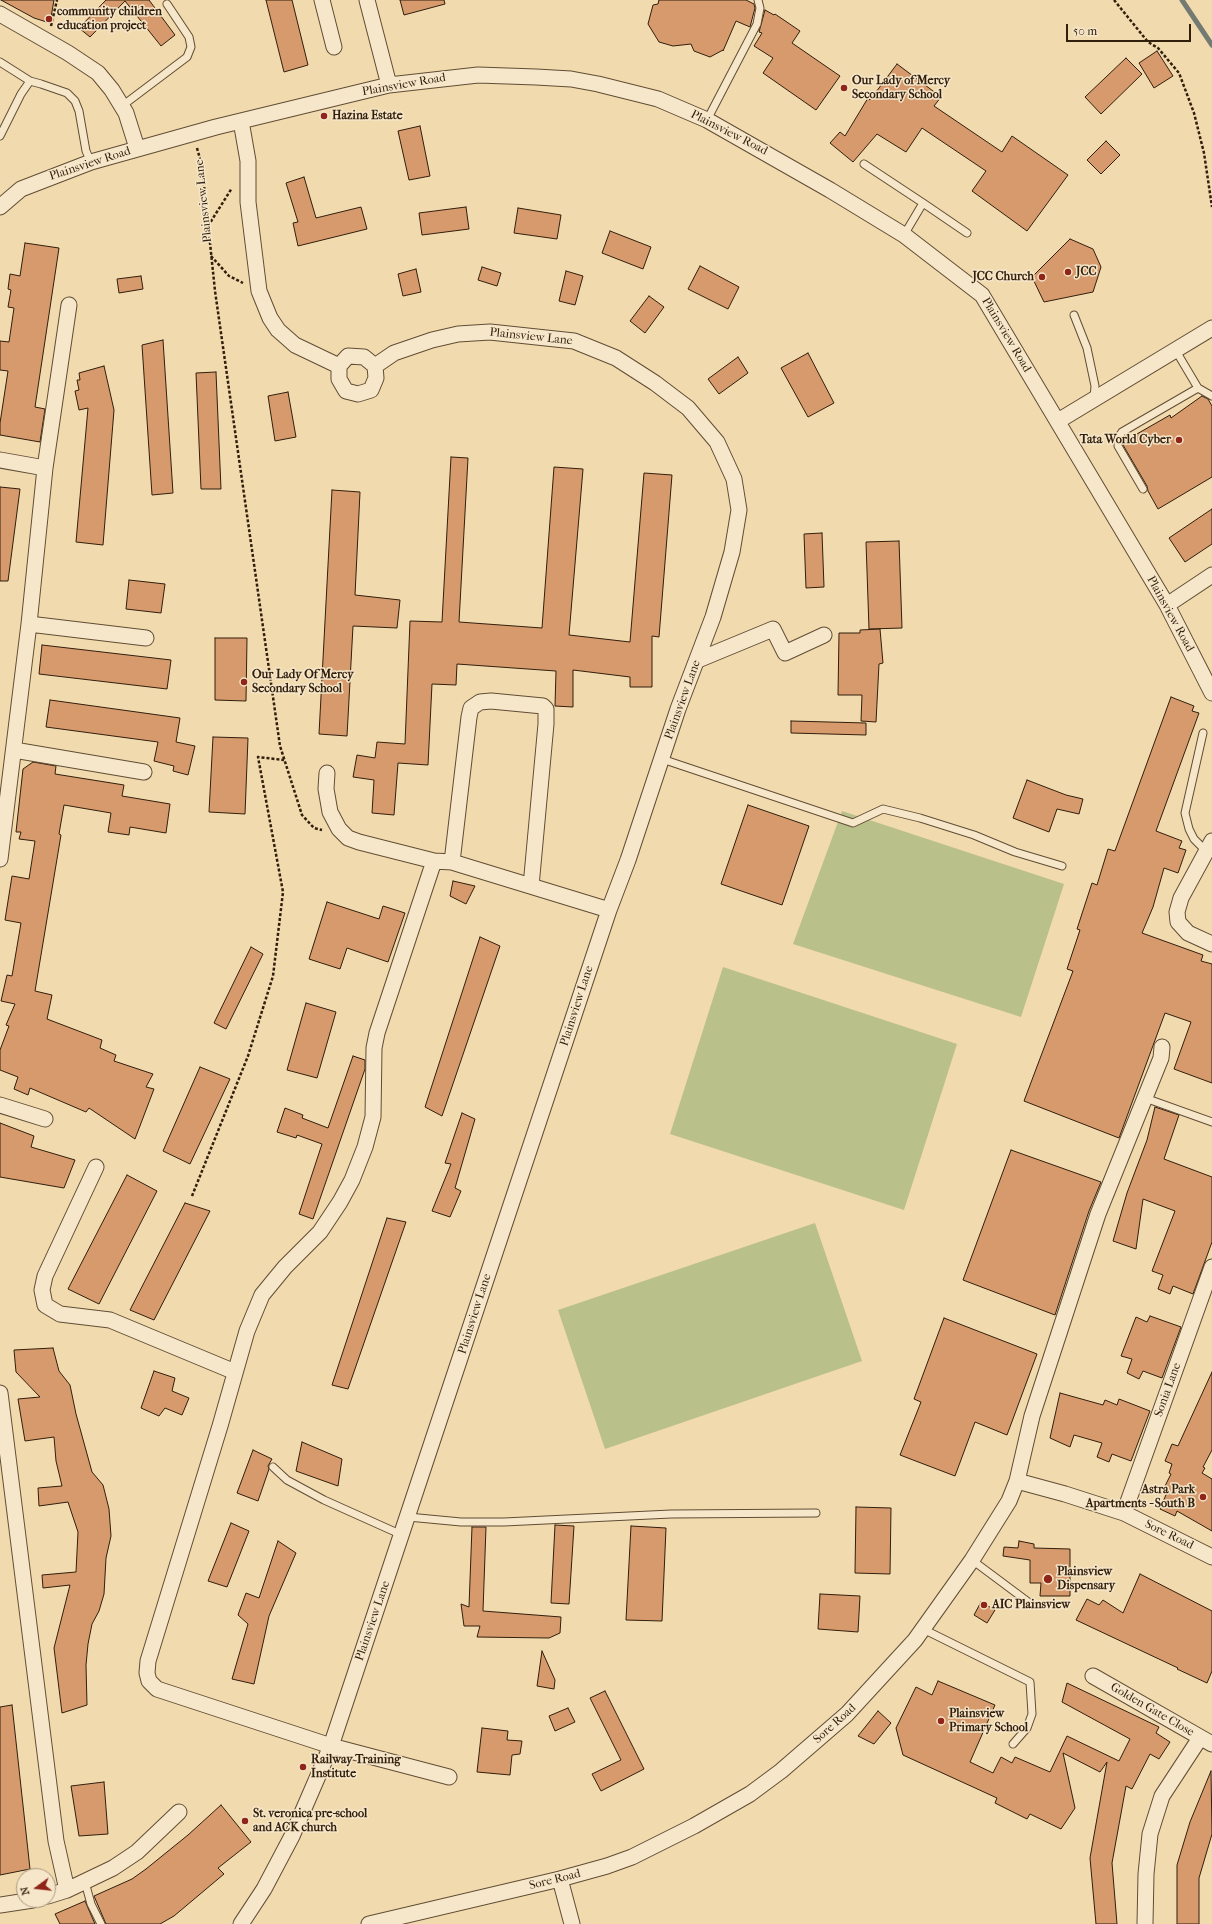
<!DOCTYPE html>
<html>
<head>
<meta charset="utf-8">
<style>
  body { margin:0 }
  #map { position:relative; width:1212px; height:1924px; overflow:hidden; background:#f1daae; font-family:"IM FELL French Canon",serif }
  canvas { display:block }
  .north { position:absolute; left:16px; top:1868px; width:40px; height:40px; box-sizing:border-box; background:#f6e7ca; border:1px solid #a7977e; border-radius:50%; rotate:255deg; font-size:11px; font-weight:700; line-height:16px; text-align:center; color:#311e0c }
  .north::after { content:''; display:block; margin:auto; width:14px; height:18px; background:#8f2418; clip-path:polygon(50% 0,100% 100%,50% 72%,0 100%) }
  .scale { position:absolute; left:1066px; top:24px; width:125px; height:18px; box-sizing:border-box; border:2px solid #311e0c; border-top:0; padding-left:5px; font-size:12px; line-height:14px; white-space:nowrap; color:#311e0c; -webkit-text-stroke:3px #f6e7ca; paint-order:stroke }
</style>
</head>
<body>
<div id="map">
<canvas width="1212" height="1924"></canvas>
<div class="north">N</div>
<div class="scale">50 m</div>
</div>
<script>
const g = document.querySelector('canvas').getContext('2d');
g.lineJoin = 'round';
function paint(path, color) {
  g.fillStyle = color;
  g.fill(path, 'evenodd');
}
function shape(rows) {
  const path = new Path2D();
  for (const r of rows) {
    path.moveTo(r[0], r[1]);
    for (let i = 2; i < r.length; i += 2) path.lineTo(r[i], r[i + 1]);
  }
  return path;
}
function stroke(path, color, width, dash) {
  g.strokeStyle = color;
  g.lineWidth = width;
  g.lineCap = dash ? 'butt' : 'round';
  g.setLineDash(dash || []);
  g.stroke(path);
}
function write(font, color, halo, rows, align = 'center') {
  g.font = font + ' "IM FELL French Canon",serif';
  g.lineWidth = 3;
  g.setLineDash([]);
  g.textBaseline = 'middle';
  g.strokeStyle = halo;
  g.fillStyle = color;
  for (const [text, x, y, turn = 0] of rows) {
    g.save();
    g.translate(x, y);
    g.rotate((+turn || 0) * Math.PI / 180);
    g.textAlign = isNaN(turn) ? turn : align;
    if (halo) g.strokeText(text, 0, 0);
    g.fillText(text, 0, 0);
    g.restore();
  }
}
paint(shape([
  [842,811,1064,884,1021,1017,793,944],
  [723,967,957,1044,904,1210,670,1134],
  [815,1223,862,1361,605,1449,558,1310]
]), '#bac08a');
stroke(shape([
  [1182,0,1212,45]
]), '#737a72', 5);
const building = shape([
  [1,0,54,0,50,23,34,18,1,0],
  [106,0,149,0,175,35,161,46,125,1,90,37,79,28,106,0],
  [266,0,292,0,308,65,284,72,266,0],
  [400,0,444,0,445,4,404,15,400,0],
  [659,0,746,0,754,4,755,8,750,27,736,21,723,51,723,50,710,57,694,51,691,44,673,46,659,42,648,24,653,5,658,4,659,0],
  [765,10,774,15,775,14,800,31,792,43,840,76,816,110,763,73,773,58,754,46,762,33,759,32,765,10],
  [1157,51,1173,76,1154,88,1139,63,1157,51],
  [1126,58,1142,74,1101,114,1085,97,1126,58],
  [897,64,941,97,934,106,1002,152,1012,136,1068,175,1027,231,972,191,986,171,922,128,906,152,877,134,853,162,830,143,840,132,845,136,868,98,870,100,897,64],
  [420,126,430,176,409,180,398,131,420,126],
  [1106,141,1120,155,1101,174,1087,160,1106,141],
  [304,177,316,218,361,207,367,229,298,246,293,223,298,222,286,183,304,177],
  [466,207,469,229,422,235,419,213,466,207],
  [518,208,561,215,557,239,514,233,518,208],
  [610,231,651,247,643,269,602,253,610,231],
  [1070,239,1093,249,1101,267,1093,292,1044,302,1032,277,1070,239],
  [25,243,59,248,35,407,45,409,40,442,0,435,0,423,8,371,0,370,0,341,9,342,14,308,8,307,11,290,8,289,10,274,20,276,25,243],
  [700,266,739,287,728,309,688,289,700,266],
  [482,267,501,273,497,286,478,280,482,267],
  [416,269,421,292,403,296,398,274,416,269],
  [566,271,583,276,575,305,559,301,566,271],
  [141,276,143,289,119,293,117,279,141,276],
  [649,296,664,307,645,333,630,321,649,296],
  [163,340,173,493,152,495,142,345,163,340],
  [808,353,834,403,808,417,781,368,808,353],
  [738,357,748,373,719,394,708,379,738,357],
  [104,366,114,410,103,545,76,542,88,408,79,410,75,391,79,390,77,380,80,380,79,373,104,366],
  [216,372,221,489,201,489,196,373,216,372],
  [288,392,296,437,275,441,268,396,288,392],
  [1202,396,1208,399,1212,406,1212,477,1158,509,1148,491,1147,486,1123,445,1123,442,1170,415,1171,418,1202,396],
  [451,457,468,458,459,622,542,628,554,467,583,469,569,635,630,642,644,473,672,475,659,637,652,636,652,687,630,687,630,677,573,670,573,707,555,706,556,671,457,664,456,685,432,684,428,765,398,763,394,815,372,813,374,780,353,777,357,755,375,758,377,742,405,744,410,621,442,622,451,457],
  [0,487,20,489,8,581,0,581,0,487],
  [332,490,360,492,355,595,400,600,397,628,353,626,347,736,319,734,332,490],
  [1212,509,1212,544,1185,562,1169,538,1212,509],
  [822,533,824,587,806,588,804,534,822,533],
  [899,541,902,628,869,629,866,542,899,541],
  [129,580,165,584,161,613,126,609,129,580],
  [880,629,883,663,879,664,876,722,861,721,862,695,838,695,839,633,860,633,860,630,880,629],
  [215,638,247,638,246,701,215,700,215,638],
  [42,645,171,660,167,689,39,674,42,645],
  [1171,697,1194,706,1192,711,1199,713,1156,831,1182,841,1179,848,1186,850,1178,873,1164,868,1153,907,1142,933,1203,955,1201,961,1212,964,1212,1083,1174,1069,1191,1022,1165,1013,1119,1138,1024,1101,1073,971,1067,969,1080,930,1077,929,1092,883,1097,885,1108,849,1115,851,1171,697],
  [50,700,180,718,176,742,195,746,188,775,173,771,174,766,154,761,158,742,46,727,50,700],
  [791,721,866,723,866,735,791,733,791,721],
  [213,737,248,738,245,814,209,812,213,737],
  [33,762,56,766,55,774,124,785,122,796,170,804,166,833,130,827,129,835,108,832,111,813,64,805,59,834,61,835,35,991,52,995,47,1019,102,1040,100,1048,116,1055,114,1061,153,1074,146,1087,154,1089,135,1139,89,1108,86,1112,30,1088,28,1095,14,1089,18,1077,0,1070,0,1050,9,1026,6,1025,15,1004,1,1001,7,975,12,976,21,923,5,920,12,876,29,879,35,841,19,839,21,832,16,832,23,769,33,762],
  [1027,780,1066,795,1083,799,1079,814,1057,809,1049,832,1013,818,1027,780],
  [748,805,809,826,782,905,721,884,748,805],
  [453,881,475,886,466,904,450,896,453,881],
  [327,902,379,919,383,906,405,913,388,962,347,948,340,969,309,959,327,902],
  [480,937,500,946,442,1116,425,1107,480,937],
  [251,947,263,954,226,1029,214,1023,251,947],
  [306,1003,336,1012,317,1078,287,1070,306,1003],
  [353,1056,365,1060,365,1069,313,1219,299,1214,322,1144,297,1135,296,1138,277,1132,285,1108,303,1115,302,1118,328,1128,353,1056],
  [200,1067,230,1079,190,1164,163,1151,200,1067],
  [1155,1107,1179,1115,1164,1159,1212,1177,1212,1242,1193,1294,1173,1286,1170,1294,1158,1289,1163,1275,1152,1271,1175,1211,1143,1199,1136,1249,1113,1241,1127,1193,1147,1140,1155,1107],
  [462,1113,475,1119,455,1188,461,1191,450,1217,432,1211,451,1164,445,1163,462,1113],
  [0,1123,34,1136,31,1147,75,1160,64,1188,0,1177,0,1123],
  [1011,1150,1101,1182,1089,1211,1055,1315,963,1280,1011,1150],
  [127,1175,157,1191,99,1304,68,1289,127,1175],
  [185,1203,210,1211,154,1320,130,1310,185,1203],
  [387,1218,406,1222,348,1389,332,1385,387,1218],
  [1150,1316,1181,1327,1162,1378,1143,1371,1139,1379,1127,1373,1132,1359,1121,1356,1136,1317,1147,1322,1150,1316],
  [944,1318,1037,1354,1007,1435,975,1422,955,1476,900,1455,921,1402,914,1399,944,1318],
  [53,1348,59,1371,70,1385,76,1414,92,1472,103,1485,109,1509,111,1536,106,1558,104,1594,99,1611,92,1624,88,1644,86,1665,87,1705,62,1713,54,1648,70,1585,43,1588,42,1575,76,1572,78,1532,68,1502,39,1506,38,1488,62,1486,56,1461,54,1437,25,1441,18,1399,40,1397,16,1372,14,1350,53,1348],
  [154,1371,175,1378,172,1391,189,1398,182,1415,165,1408,159,1416,141,1408,154,1371],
  [1212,1372,1212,1450,1203,1467,1205,1468,1202,1473,1212,1479,1212,1531,1177,1511,1175,1516,1160,1509,1168,1490,1164,1488,1171,1474,1169,1473,1172,1464,1165,1461,1172,1444,1178,1446,1212,1372],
  [1060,1393,1103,1405,1105,1400,1117,1405,1119,1399,1150,1411,1131,1461,1112,1454,1109,1462,1097,1457,1102,1443,1074,1435,1070,1447,1050,1438,1060,1393],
  [302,1442,342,1459,338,1486,296,1471,302,1442],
  [253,1450,272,1459,268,1466,269,1469,258,1501,237,1493,253,1450],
  [856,1507,891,1508,890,1574,855,1573,856,1507],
  [231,1523,249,1531,227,1587,208,1581,231,1523],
  [555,1525,574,1526,569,1604,551,1603,555,1525],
  [631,1526,666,1528,662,1621,626,1620,631,1526],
  [472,1527,486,1527,483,1611,561,1617,560,1633,549,1638,477,1637,480,1626,464,1626,461,1604,469,1607,472,1527],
  [278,1541,296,1553,269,1616,254,1684,232,1679,248,1624,238,1615,246,1593,259,1598,278,1541],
  [1019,1541,1034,1544,1034,1548,1070,1549,1070,1596,1040,1596,1041,1583,1030,1583,1030,1560,1003,1556,1004,1547,1018,1548,1019,1541],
  [1140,1574,1212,1611,1212,1671,1207,1683,1177,1669,1178,1668,1076,1620,1087,1599,1099,1605,1103,1600,1123,1613,1140,1574],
  [820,1594,860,1596,858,1632,818,1629,820,1594],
  [981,1602,995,1610,987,1623,974,1615,981,1602],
  [542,1651,555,1680,554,1689,537,1686,542,1651],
  [938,1681,995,1705,970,1762,993,1773,1001,1757,1012,1763,1015,1757,1050,1772,1067,1736,1119,1761,1130,1739,1062,1702,1067,1683,1159,1727,1156,1733,1170,1742,1159,1759,1150,1754,1132,1789,1126,1786,1112,1863,1117,1924,1096,1924,1090,1858,1107,1762,1100,1772,1063,1753,1075,1808,1061,1829,1030,1814,1027,1819,995,1803,997,1798,903,1755,896,1728,916,1687,932,1695,938,1681],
  [605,1691,644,1769,601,1791,592,1774,621,1760,590,1698,605,1691],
  [12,1705,30,1869,0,1875,0,1707,12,1705],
  [568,1708,575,1722,555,1731,549,1716,568,1708],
  [878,1711,891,1723,874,1744,858,1736,878,1711],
  [482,1728,508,1731,507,1740,522,1741,520,1754,512,1755,510,1775,477,1772,482,1728],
  [1211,1771,1212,1834,1199,1878,1199,1924,1177,1924,1177,1865,1190,1822,1211,1771],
  [104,1782,108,1834,79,1836,71,1786,104,1782],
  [221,1805,251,1842,218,1868,224,1874,174,1916,160,1924,106,1924,94,1896,132,1879,146,1869,188,1835,221,1805],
  [85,1901,95,1924,60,1924,55,1914,85,1901]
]);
paint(building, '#d69a6d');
stroke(building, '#311e0c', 1);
const lane = shape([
  [0,62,30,81],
  [122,106,187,57,191,47,189,37,167,4],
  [707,120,757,24,760,8,758,0],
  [0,136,21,94,30,81,41,84,67,93,75,101,79,111,86,151,91,162],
  [864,164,923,203,904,235],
  [923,203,967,233],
  [1074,315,1087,348,1095,386,1094,398],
  [1198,388,1212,396],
  [1143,489,1118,446,1118,438,1122,432,1198,388,1176,351],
  [1203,733,1185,813,1189,829,1194,839,1207,852],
  [662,759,853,823,883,809,920,818,974,835,1015,852,1062,866],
  [1145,1098,1212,1122],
  [273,1467,287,1480,324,1500,402,1535],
  [408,1517,461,1522,504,1522,671,1514,816,1513],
  [972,1560,1031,1604],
  [923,1629,1030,1682,1032,1714,1027,1728,1013,1744],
  [85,1882,91,1904,101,1924]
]);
const street = shape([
  [322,0,334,47],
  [367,0,389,85],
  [0,14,68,53,98,73,112,90,126,113,137,148],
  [241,121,248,161,248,202,259,291,270,318,278,330,295,345,339,366],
  [0,207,21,189,91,162,216,127,389,85,478,75,536,77,571,79,598,84,658,99,707,120,830,190,904,235,982,295,1167,605,1212,693],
  [348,356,364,357,375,366,376,378,371,390,358,394,346,391,339,379,339,366,348,356],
  [1058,421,1212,328],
  [0,460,45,468],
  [1167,605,1212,575],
  [29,624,146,638],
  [698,660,773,629,785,653,824,635],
  [14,750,144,772],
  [327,773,326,789,330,812,339,829,348,838,359,842,434,861,452,862,609,910],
  [1212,841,1181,898,1177,912,1178,922,1188,933,1212,944],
  [0,859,29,624,45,468,69,305],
  [434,861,377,1033,374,1048,373,1117,365,1147,352,1180,340,1202,320,1232,285,1267,262,1295,247,1331,220,1426,148,1661,147,1673,149,1681,157,1689,331,1746,449,1777],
  [452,862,469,717,471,708,480,702,491,701,543,706,546,709,546,724,531,886],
  [0,1105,45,1119],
  [96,1167,45,1276,42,1290,45,1305,60,1314,110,1320,235,1372],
  [0,1393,56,1841,67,1890,48,1896],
  [1017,1481,1032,1416,1098,1214,1161,1058,1162,1047],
  [1124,1513,1212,1267],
  [1093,1676,1212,1744],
  [560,1879,572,1924],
  [67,1890,113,1868,137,1852,179,1812],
  [0,1905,33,1900],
  [241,1924,264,1889,292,1836,331,1746,609,910,628,860,678,709,713,617,732,552,739,510,734,479,717,442,688,408,655,383,616,358,574,341,490,332,458,334,432,340,394,353,375,366],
  [369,1924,560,1879,607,1866,632,1857,694,1826,750,1794,781,1771,847,1714,915,1640,972,1560,1009,1501,1017,1481,1065,1494,1124,1513,1212,1557],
  [1145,1924,1146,1874,1150,1834,1162,1796,1200,1738]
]);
stroke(lane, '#614d34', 9);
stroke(street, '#614d34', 17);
stroke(shape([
  [1114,0,1148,42,1158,48,1179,73,1194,113,1204,153,1212,207],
  [51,26,57,0],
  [197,148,202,166,215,291,280,746,302,815,314,828,322,830],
  [208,226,232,188],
  [211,256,229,276,243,283],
  [192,1196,248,1056,273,976,283,892,258,757,284,760]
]), '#311e0c', 2.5, [3, 2]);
stroke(lane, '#f6e7ca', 7);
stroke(street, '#f6e7ca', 15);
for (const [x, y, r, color] of [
  [49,19,4,"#8f2418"],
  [844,88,4,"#8f2418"],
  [324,116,4,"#8f2418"],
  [1068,272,4,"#8f2418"],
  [1042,277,4,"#8f2418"],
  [1179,440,4,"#8f2418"],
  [244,682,4,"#8f2418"],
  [1203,1497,4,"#8f2418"],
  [1048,1579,5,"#8f2418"],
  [984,1605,4,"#8f2418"],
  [941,1721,4,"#8f2418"],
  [303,1767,4,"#8f2418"],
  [245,1821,4,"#8f2418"]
]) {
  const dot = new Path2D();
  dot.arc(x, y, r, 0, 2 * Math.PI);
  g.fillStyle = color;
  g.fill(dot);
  stroke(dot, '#f6e7ca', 1.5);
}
write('bold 12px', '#311e0c', '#f6e7ca', [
  ["community children",57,12],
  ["education project",57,26],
  ["Our Lady of Mercy",852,81],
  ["Secondary School",852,95],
  ["Hazina Estate",332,116],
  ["JCC",1076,272],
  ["JCC Church",1034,277,"right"],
  ["Tata World Cyber",1171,440,"right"],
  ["Our Lady Of Mercy",252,675],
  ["Secondary School",252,689],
  ["Astra Park",1195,1490,"right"],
  ["Apartments - South B",1195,1504,"right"],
  ["Plainsview",1057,1572],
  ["Dispensary",1057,1586],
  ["AIC Plainsview",992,1605],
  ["Plainsview",949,1714],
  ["Primary School",949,1728],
  ["Railway Training",311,1760],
  ["Institute",311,1774],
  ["St. veronica pre-school",253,1814],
  ["and ACK church",253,1828]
], 'left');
write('12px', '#311e0c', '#f6e7ca', [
  ["Plainsview Road",404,85,-10],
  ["Plainsview Road",729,133,27],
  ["Plainsview Road",90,164,-18],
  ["Plainsview Lane",204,201,-96],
  ["Plainsview Road",1006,335,59],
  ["Plainsview Lane",531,337,6],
  ["Plainsview Road",1170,614,61],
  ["Plainsview Lane",683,700,-70],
  ["Plainsview Lane",577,1006,-72],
  ["Plainsview Lane",475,1314,-72],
  ["Sonia Lane",1168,1390,-70],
  ["Sore Road",1169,1535,26],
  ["Plainsview Lane",373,1621,-71],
  ["Golden Gate Close",1152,1710,30],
  ["Sore Road",835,1724,-42],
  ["Sore Road",555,1880,-14]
]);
</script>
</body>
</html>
